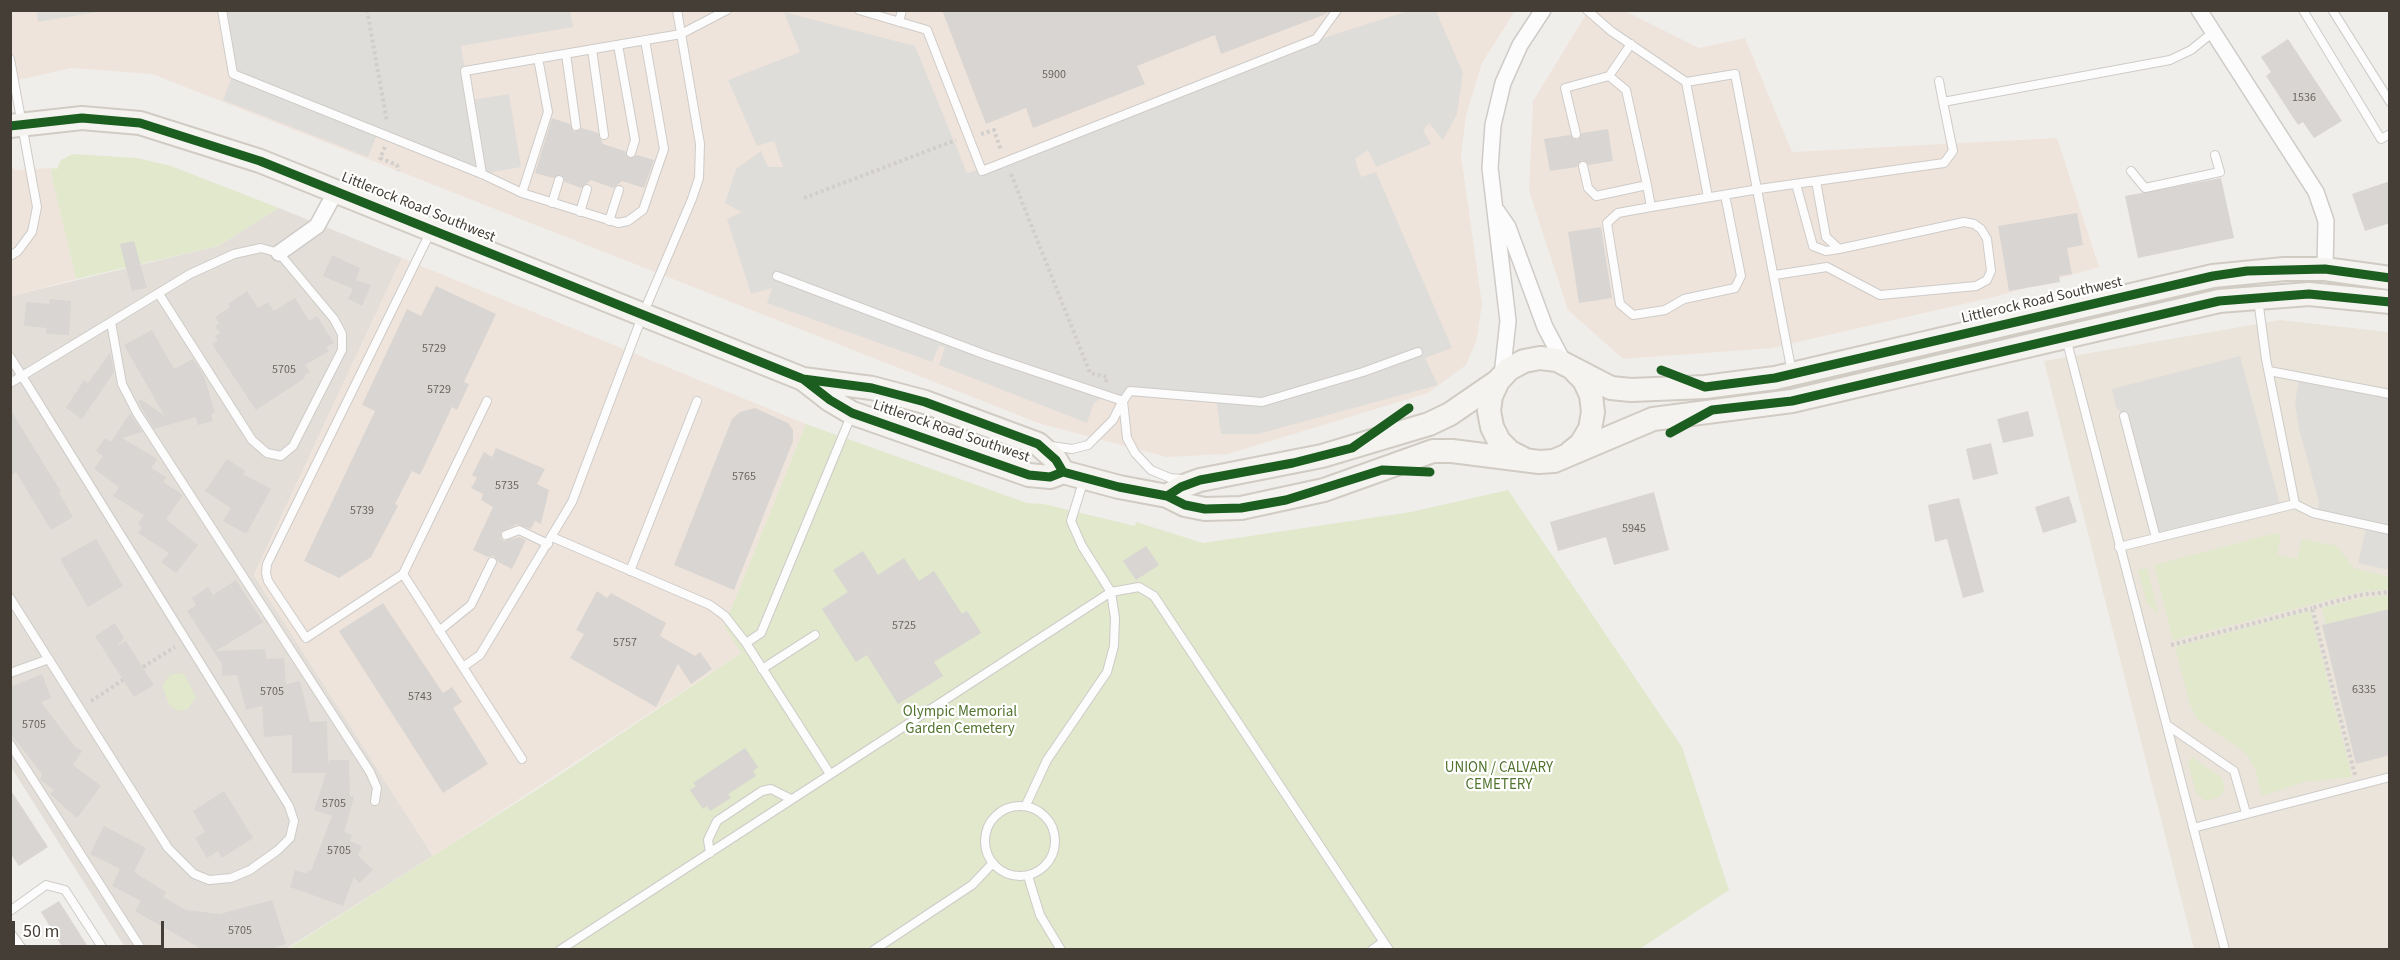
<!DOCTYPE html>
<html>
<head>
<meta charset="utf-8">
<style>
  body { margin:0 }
  #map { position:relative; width:2400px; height:960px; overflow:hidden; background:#f0eeeb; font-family:"Source Sans 3",sans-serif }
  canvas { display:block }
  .frame { position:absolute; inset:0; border:12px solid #453e37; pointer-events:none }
  .scale { position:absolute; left:12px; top:921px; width:152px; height:27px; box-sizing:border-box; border:3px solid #453e37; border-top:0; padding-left:8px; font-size:18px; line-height:21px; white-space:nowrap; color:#453e37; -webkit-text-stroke:4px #fff; paint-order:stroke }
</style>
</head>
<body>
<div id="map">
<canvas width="2400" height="960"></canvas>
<div class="frame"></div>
<div class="scale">50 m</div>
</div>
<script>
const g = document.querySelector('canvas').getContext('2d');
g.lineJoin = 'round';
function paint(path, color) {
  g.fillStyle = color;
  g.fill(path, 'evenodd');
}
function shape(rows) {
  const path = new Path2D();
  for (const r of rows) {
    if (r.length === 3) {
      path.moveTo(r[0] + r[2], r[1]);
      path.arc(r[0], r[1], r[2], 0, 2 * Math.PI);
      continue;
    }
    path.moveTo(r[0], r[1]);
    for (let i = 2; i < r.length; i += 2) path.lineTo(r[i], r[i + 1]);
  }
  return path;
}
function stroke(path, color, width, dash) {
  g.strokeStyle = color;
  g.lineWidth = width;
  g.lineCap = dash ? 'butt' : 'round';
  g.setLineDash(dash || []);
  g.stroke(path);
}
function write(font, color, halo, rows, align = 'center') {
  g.font = font + ' "Source Sans 3",sans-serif';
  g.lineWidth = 4.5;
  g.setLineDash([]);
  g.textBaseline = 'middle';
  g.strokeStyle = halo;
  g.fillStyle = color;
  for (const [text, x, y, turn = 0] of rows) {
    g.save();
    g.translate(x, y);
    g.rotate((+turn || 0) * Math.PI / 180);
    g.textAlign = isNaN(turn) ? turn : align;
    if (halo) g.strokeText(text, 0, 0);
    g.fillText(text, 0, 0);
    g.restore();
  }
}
paint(shape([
  [279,208,402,258,254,575,433,856,286,949,126,949,11,767,11,296,218,246]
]), '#e3dfd8');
paint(shape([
  [10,11,1515,11,1482,63,1466,116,1461,155,1482,304,1477,339,1466,365,1428,393,1228,454,1167,457,1041,424,152,74,71,68,11,82],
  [1588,11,1625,11,1699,48,1745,38,1792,152,2057,138,2099,267,1994,297,1772,348,1623,359,1568,310,1529,191,1533,101],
  [11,166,15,170,52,168,51,173,76,279,11,296],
  [402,258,806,424,724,626,741,653,433,856,254,575]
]), '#efe4db');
paint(shape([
  [2280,320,2389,332,2389,949,2194,949,2044,361]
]), '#eae4da');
paint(shape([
  [73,154,137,158,171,166,279,208,218,246,76,279,51,173,52,168,57,169,61,160],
  [806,424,1027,503,1044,504,1135,526,1136,522,1203,543,1411,512,1508,490,1682,747,1729,890,1638,950,286,950,555,778,741,653,724,626],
  [2276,533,2281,535,2277,555,2297,559,2302,539,2337,546,2353,568,2389,577,2389,589,2360,592,2173,640,2154,565],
  [2147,568,2158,614,2147,603,2138,570],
  [2389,595,2389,609,2326,624,2322,608,2362,598],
  [2310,611,2352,777,2304,782,2262,796,2255,769,2247,754,2197,719,2190,704,2175,647],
  [179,673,184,674,196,697,188,709,178,711,170,706,162,685,170,675],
  [2192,757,2222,778,2225,787,2221,796,2206,801,2196,792,2188,762]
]), '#e1e8cc');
paint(shape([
  [36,10,104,10,104,11,38,22],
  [570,10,573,27,461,46,470,100,509,94,521,167,482,174,378,132,368,157,223,100,233,74,222,11],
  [1408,11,1436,11,1463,73,1457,114,1443,140,1429,123,1423,130,1431,144,1376,167,1368,150,1355,159,1361,177,1376,172,1452,348,1425,358,1438,385,1258,434,1221,434,1216,398,1104,396,1094,403,1087,423,939,365,945,347,939,346,932,362,767,303,772,288,751,294,727,219,742,212,725,203,736,169,761,151,768,167,783,167,774,141,757,146,728,80,800,52,784,12,915,46,967,173,1006,161,1298,46],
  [2240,356,2281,508,2156,538,2124,416,2116,407,2112,389],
  [2299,377,2389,394,2389,570,2358,563,2367,525,2317,513,2319,502,2299,429,2295,403]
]), '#dfddda');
paint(shape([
  [942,10,1329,10,1326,14,1221,54,1215,35,1137,66,1145,84,1033,128,1026,108,986,124],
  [2288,39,2342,121,2314,138,2303,122,2298,125,2266,76,2271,72,2261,57],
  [552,118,570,124,574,132,582,128,598,133,603,144,625,151,629,158,637,155,654,160,644,188,622,181,613,188,591,180,581,188,565,182,561,175,553,178,535,173],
  [1608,129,1613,161,1589,165,1582,160,1577,167,1550,171,1544,139,1570,135,1577,140,1582,133],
  [2221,178,2234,238,2138,258,2125,196],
  [2390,181,2390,223,2365,231,2352,194],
  [2077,213,2083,245,2067,248,2072,274,2059,276,2060,282,2009,291,1998,226],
  [1601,227,1612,298,1579,303,1568,232],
  [134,241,147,288,132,291,120,244],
  [332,255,360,268,355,283,356,280,371,285,362,306,348,299,353,289,323,276],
  [436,286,496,314,464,382,469,384,457,410,452,407,420,475,412,471,395,504,398,506,371,557,339,578,304,561,375,411,362,405,407,309,421,316],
  [247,291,258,308,268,302,274,311,295,298,309,321,317,316,334,343,326,347,329,351,305,365,310,372,304,376,305,378,256,410,212,344,218,340,215,336,220,333,215,326,219,323,215,317,230,307,228,304],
  [50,299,71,301,69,335,46,334,47,328,24,326,26,302,49,304],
  [152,330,174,369,193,359,204,376,215,413,211,414,213,421,198,425,196,417,154,429,138,402,140,399,164,415,124,345],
  [110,353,114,372,82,419,66,408,84,380,88,383],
  [755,408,788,423,793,430,793,441,734,590,674,565,732,419,740,412],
  [10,409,61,492,59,493,73,517,51,530,16,472,10,476],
  [2028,411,2034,436,2003,443,1997,419],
  [130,413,142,432,122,438,157,459,151,468,166,477,163,482,183,495,166,519,198,545,176,573,161,562,169,553,138,533,142,527,138,524,144,515,113,496,119,487,94,469,103,456,96,451,105,438,111,442],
  [1991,443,1998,474,1973,480,1966,449],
  [496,448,545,469,537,484,549,490,541,524,535,521,531,529,517,524,501,532,501,538,504,541,519,537,526,540,512,569,498,562,494,556,488,557,473,550,493,507,481,500,483,494,471,488,477,478,472,475,484,452,492,457],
  [227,459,245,471,243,474,271,489,246,534,223,521,231,508,205,491],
  [1654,492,1669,550,1614,565,1606,537,1558,551,1550,522],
  [2069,496,2077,522,2043,533,2035,507],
  [1959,498,1984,592,1963,598,1947,539,1935,542,1928,505],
  [96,539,123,586,88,607,60,559],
  [1146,546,1159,565,1136,580,1123,561],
  [863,551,878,575,904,558,919,581,934,571,962,614,967,611,981,633,934,662,943,676,898,704,867,655,856,662,822,609,848,592,833,570],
  [236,580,263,622,216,651,265,649,266,659,284,658,286,684,300,681,310,722,327,721,328,764,329,760,349,760,350,796,354,797,344,832,352,835,350,841,362,846,358,855,373,870,359,883,354,877,343,906,290,887,295,870,307,874,308,870,311,871,332,816,314,810,326,773,292,773,292,735,264,737,262,706,246,710,237,675,222,676,222,664,187,611,196,605,192,598,208,587,213,595],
  [597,591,607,598,611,593,666,623,660,636,695,656,700,652,712,669,691,684,678,664,656,707,570,658,584,634,576,630],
  [383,603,443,693,452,687,462,702,453,708,488,764,443,793,339,631],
  [2390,609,2390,755,2356,764,2322,625],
  [115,623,124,638,116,647,126,641,154,685,134,697,95,636],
  [42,674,51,698,41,702,75,747,82,751,73,765,101,786,77,818,50,794,54,790,40,780,42,774,10,733,10,687],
  [745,748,758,767,753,771,756,776,728,794,731,798,710,811,707,806,703,809,690,790,696,786,693,783],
  [10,789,48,847,19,866,10,853],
  [224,791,253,838,222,858,218,851,207,858,195,838,205,832,193,811],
  [104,826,146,848,134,872,166,892,163,897,186,910,220,914,272,900,286,944,268,950,203,950,135,911,141,901,112,886,120,869,90,854],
  [59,901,90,950,64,950,41,912]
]), '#d8d5d2');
const lane = shape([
  [222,10,233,74,482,174,522,193,618,223,628,221,643,210,664,149,645,40],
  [859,10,927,30,982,171,1316,39,1337,10],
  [1587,10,1611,31,1686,82,1735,74,1792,373],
  [2303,10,2381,139,2390,134],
  [2333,11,2390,102],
  [899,22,902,10],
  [618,45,635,140,631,153],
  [592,49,604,135],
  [566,54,576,126],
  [10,59,37,207,32,232,18,251,10,256],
  [1609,76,1631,44],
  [1939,81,1943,102],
  [1686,82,1708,197],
  [1576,134,1565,88,1609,76,1626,90,1647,185,1596,196,1588,188,1583,166],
  [2131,171,2145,188,2220,172,2215,155],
  [482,174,465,71,681,34,727,10],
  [1796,184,1813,246,1826,251,1839,249],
  [1647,185,1651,207],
  [522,193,548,112,538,58],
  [1725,195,1741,276,1735,288,1684,299,1665,310,1633,315,1620,304,1607,223,1618,213,1651,207,1759,189,1944,163,1953,151,1943,102,2170,60,2191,50,2212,33],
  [552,203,559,180],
  [580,212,587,189],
  [609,221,619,190],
  [1775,275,1827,267,1880,295,1976,286,1987,280,1991,271,1987,239,1981,229,1974,224,1964,222,1839,249,1826,237,1816,181],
  [777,276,986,355,1123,401,1130,391,1262,402,1363,372,1418,352],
  [2258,299,2266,359,2295,504],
  [111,322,122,384,137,413,370,772,377,788,375,801],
  [2066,338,2225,950],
  [10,357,22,376,190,274,234,254,261,248,279,253,334,319,342,334,342,350,293,446,281,456,267,453,252,440,159,294],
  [2269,371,2390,394],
  [10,383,22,376,289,806,294,821,290,838,278,850,250,870,231,878,209,880,194,874,168,848,10,598],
  [487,401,403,574,522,759],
  [1123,401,1127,438,1135,453,1151,470,1170,478,1181,479],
  [2124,416,2156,538],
  [1051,446,1072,449,1088,445,1113,420,1122,402],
  [1084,479,1071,521,1082,546,1111,592,1139,587,1154,596,1389,950],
  [506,535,519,530,548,544],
  [552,537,710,605,725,616,746,643,830,774],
  [2119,547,2295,504,2313,513,2390,530],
  [630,571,697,401],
  [403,574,306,638,268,581,266,573,267,564,431,231],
  [439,631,471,605,492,562],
  [746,643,761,633,851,416],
  [463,667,480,655,572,502,643,314,692,199,699,178,700,144,677,10],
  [762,669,815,635],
  [10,673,49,659],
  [2167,725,2234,771,2246,813],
  [10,744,142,950],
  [1020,841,35],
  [2193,828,2390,777],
  [710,853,708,840,717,821,762,791,771,789,791,799],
  [1028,876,1040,915,1061,950],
  [10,911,46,885,65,890,104,950],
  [10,932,23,950],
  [560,950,1111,592,1115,618,1114,646,1107,672,1047,760,1026,805],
  [874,950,972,885,993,863],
  [1372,950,1383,942]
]);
const street = shape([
  [2199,10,2316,192,2326,221,2325,269],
  [1497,211,1508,227,1545,327,1565,365],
  [279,253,317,226,336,191],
  [1502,376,1508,321,1490,168,1493,125,1503,83,1520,45,1543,10]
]);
const secondary = shape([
  [10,126,82,118,140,123,260,161,803,379,872,388,925,402,1038,444,1056,460,1063,472],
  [803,379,830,400,852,413,1029,475,1050,477,1063,472,1119,487,1167,496,1185,505,1205,509,1241,508,1324,490,1433,451,1452,451,1539,462,1554,461,1653,419,1792,401,2219,301,2309,294,2390,302],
  [1498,381,1491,396,1489,411,1492,427,1499,441,1510,452,1522,458],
  [1571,452,1581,444,1590,429,1593,412,1591,395,1584,380,1575,371],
  [1167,496,1181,487,1200,480,1322,456,1429,424,1450,414,1498,381,1509,369,1524,361,1540,358,1557,360,1611,388,1631,390,1705,387,1775,378,2213,276,2284,269,2325,269,2390,278]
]);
stroke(lane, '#cecbc8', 10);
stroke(street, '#cecbc8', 18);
stroke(secondary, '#d0cbc3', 26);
stroke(shape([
  [367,10,387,122],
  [981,134,994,130,1001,150],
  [385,147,380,158,397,165,398,171],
  [1011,174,1090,373,1107,377,1106,383],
  [804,198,956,140],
  [2171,645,2312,608],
  [143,667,175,647],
  [91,701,123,680],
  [2355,775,2312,608,2359,595,2390,592]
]), '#d1cecb', 4, [3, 3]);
stroke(lane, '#fdfcfc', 8);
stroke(street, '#fdfcfc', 15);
stroke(secondary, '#f5f3ef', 22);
stroke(shape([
  [10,126,82,118,140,123,260,161,803,379,872,388,925,402,1038,444,1056,460,1063,472],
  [1661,370,1705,387,1775,378,2213,276,2247,271,2325,269,2390,278],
  [803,379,830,400,852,413,1029,475,1050,477,1063,472,1119,487,1167,496,1185,505,1205,509,1241,508,1286,500,1382,470,1430,472],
  [1670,433,1712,410,1792,401,2219,301,2309,294,2390,302],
  [1167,496,1181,487,1200,480,1293,463,1352,448,1409,408]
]), '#1b5e20', 9);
write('12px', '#6b655f', null, [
  ["5900",1054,75],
  ["1536",2304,98],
  ["5729",434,349],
  ["5705",284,370],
  ["5729",439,390],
  ["5765",744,477],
  ["5735",507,486],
  ["5739",362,511],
  ["5945",1634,529],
  ["5725",904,626],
  ["5757",625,643],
  ["6335",2364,690],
  ["5705",272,692],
  ["5743",420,697],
  ["5705",34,725],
  ["5705",334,804],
  ["5705",339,851],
  ["5705",240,931]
]);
write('15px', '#453e37', '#fff', [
  ["Littlerock Road Southwest",418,208,22],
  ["Littlerock Road Southwest",2042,301,-13],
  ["Littlerock Road Southwest",951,432,19]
]);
write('15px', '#51732e', '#fff', [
  ["Olympic Memorial",960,713],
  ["Garden Cemetery",960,730],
  ["UNION / CALVARY",1499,769],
  ["CEMETERY",1499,786]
]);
</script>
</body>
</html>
